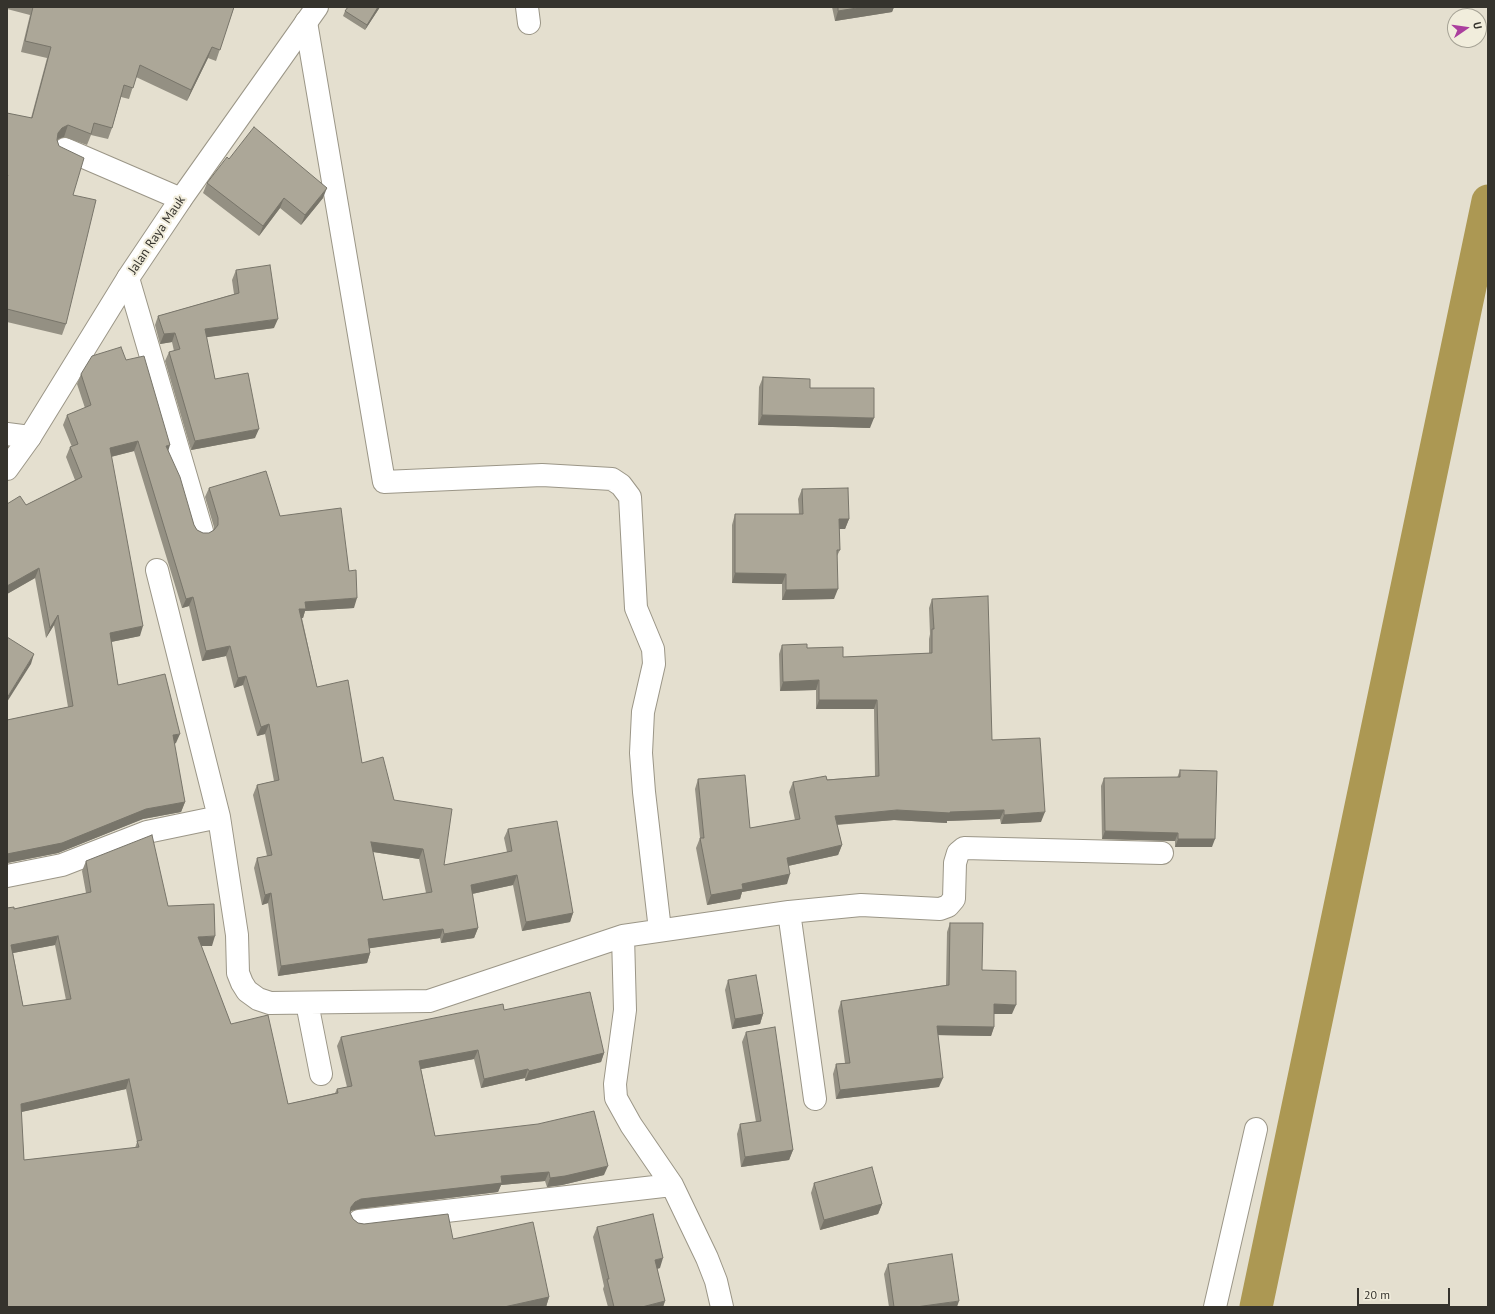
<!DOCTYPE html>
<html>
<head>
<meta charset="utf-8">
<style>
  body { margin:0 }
  #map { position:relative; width:1495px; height:1314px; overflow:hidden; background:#e4dfcf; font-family:"PT Sans",sans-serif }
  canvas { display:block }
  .frame { position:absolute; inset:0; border:8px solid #35332d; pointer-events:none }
  .north { position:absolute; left:1447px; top:8px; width:40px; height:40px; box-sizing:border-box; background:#f1eddc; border:1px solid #a6a396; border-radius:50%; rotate:77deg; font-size:11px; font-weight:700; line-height:16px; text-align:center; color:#35332d }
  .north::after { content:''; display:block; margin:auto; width:14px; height:18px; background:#ab3f9e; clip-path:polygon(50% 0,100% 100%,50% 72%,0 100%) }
  .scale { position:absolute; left:1357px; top:1288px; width:93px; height:18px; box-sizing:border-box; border:2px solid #35332d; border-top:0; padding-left:5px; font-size:12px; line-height:14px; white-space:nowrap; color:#35332d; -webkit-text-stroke:3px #f1eddc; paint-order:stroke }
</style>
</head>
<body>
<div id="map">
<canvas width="1495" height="1314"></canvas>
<div class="frame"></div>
<div class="north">U</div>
<div class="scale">20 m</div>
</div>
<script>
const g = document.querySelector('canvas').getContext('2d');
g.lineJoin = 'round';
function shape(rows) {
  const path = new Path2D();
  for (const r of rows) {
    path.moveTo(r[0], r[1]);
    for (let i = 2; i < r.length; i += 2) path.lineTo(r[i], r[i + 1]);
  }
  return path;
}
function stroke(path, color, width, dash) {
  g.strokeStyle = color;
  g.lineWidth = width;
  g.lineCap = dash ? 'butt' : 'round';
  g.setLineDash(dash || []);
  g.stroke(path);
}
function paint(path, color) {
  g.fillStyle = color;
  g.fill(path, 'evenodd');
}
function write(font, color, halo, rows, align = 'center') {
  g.font = font + ' "PT Sans",sans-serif';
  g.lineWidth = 4;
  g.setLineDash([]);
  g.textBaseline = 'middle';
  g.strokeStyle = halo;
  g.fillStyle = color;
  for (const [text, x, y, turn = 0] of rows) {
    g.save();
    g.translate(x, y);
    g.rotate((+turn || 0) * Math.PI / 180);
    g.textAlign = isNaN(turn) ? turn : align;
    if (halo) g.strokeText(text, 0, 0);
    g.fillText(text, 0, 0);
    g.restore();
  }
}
stroke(shape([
  [1256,1307,1488,201]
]), '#ac9853', 33);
const minor = shape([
  [527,7,529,23],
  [306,22,384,482,542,475,612,479,621,485,630,497,636,608,653,649,654,664,643,712,641,753,644,792,660,930],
  [65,149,181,199],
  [128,278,202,531],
  [7,434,30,437],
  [157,570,219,817],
  [7,876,62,865,147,832,219,817,237,935,238,973,242,983,247,991,258,999,270,1003,429,1001,623,936,789,912,861,905,940,909,948,906,954,899,955,863,958,853,964,848,1162,853],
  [789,912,815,1099],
  [623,936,625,1010,615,1084,616,1098,631,1125,672,1185,707,1258,716,1281,722,1307],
  [307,1003,321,1074],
  [359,1221,672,1185],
  [1215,1307,1256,1129]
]);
const major = shape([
  [7,469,30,437,128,278,181,199,317,7]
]);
stroke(minor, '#9b9687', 24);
stroke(major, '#9b9687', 24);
stroke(minor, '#fff', 22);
stroke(major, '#fff', 22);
paint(shape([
  [7,7,234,7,216,61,208,58,187,101,136,77,129,99,121,97,112,128,108,139,91,135,87,145,64,137,58,139,57,140,73,195,66,324,62,335,7,322,7,113,31,118,47,58,21,52,30,15,7,9],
  [348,7,380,7,365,30,343,16,345,11],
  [832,7,894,7,892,12,835,21],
  [229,159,323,198,301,225,280,208,259,236,203,193,207,183],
  [236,270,274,328,206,337,215,379,255,438,191,450,165,361,169,352,174,351,172,342,160,344,155,325,158,316,234,294,232,280],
  [126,360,168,451,194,525,197,530,203,533,209,533,214,530,214,527,205,497,209,488,280,516,354,608,305,611,303,618,302,618,317,687,362,763,394,800,444,865,507,852,504,838,508,829,573,913,570,922,522,931,513,885,472,894,478,928,474,938,441,943,440,938,370,948,370,953,367,963,278,976,268,903,262,905,254,868,257,858,267,856,253,795,257,785,274,781,265,734,257,736,243,685,234,688,226,656,202,661,189,606,182,608,134,451,111,457,140,636,111,642,118,685,176,743,174,744,185,802,181,812,143,819,58,853,7,863,7,720,68,707,54,625,46,638,35,578,7,594,7,504,26,505,75,480,66,457,70,447,72,447,63,425,67,415,85,408,77,384,81,374],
  [373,852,419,859,426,893,383,900],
  [763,377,810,388,870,428,758,425,759,387],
  [802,489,849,519,845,529,839,529,840,550,837,556,834,599,782,600,782,584,732,583,732,525,735,514,799,514,798,499],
  [932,599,992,740,1041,822,1001,824,1000,819,947,821,947,823,894,820,837,825,842,845,838,855,788,866,787,884,742,892,740,899,707,905,696,848,700,838,695,789,698,779,750,828,795,820,789,792,793,782,875,776,874,709,816,709,816,690,780,691,779,654,782,645,807,648,843,657,929,653,929,639,930,634,929,608],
  [1180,770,1212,847,1175,847,1175,841,1102,839,1101,786,1104,778,1177,778],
  [86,861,168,906,212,946,201,946,231,1024,288,1104,335,1093,337,1089,347,1087,337,1046,341,1037,504,1010,604,1053,601,1062,525,1081,525,1078,481,1088,474,1059,421,1069,435,1136,604,1175,562,1185,547,1187,545,1181,501,1185,498,1192,358,1209,351,1211,350,1213,353,1219,358,1223,453,1239,549,1297,546,1307,7,1307,7,908,14,909,86,893,82,871],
  [55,945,66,1000,23,1006,13,953],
  [126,1089,137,1142,135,1148,24,1160,21,1112],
  [950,923,1012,1014,994,1014,994,1027,991,1036,938,1035,939,1087,836,1099,833,1074,836,1064,845,1063,838,1011,841,1001,946,985,947,932],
  [728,980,763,1014,760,1024,732,1029,725,990],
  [746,1032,793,1150,789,1160,741,1167,737,1134,740,1124,756,1122,742,1042],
  [814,1183,882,1204,878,1214,820,1230,811,1193],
  [597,1227,660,1268,657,1269,665,1301,663,1307,608,1307,603,1289,604,1286,593,1237],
  [888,1264,957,1307,889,1307,884,1274]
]), '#949083');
paint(shape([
  [378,7,380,7,365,30,367,25],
  [863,7,894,7,892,12,835,21,838,11],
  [212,47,208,58,187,101,191,90],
  [68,125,64,137,58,139,54,144,58,133,62,128],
  [327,188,323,198,301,225,305,215],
  [284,198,280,208,259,236,263,226],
  [278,319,274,328,201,338,205,329],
  [175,333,172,342,160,344,164,334],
  [762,415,874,418,870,428,758,425],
  [259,429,255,438,191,450,195,441],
  [138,441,134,451,106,458,110,448],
  [170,445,167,455,166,446],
  [839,519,849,519,845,529,836,529],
  [39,568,35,578,7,594,7,586],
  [735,573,786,574,782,584,732,583],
  [838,589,834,599,782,600,786,590],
  [193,597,189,606,182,608,186,599],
  [357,598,354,608,305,611,303,618,296,619,299,609,305,602],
  [58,615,54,625,46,638,50,628],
  [143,626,140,636,106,643,110,633],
  [230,646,226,656,202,661,206,651],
  [34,654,31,664,7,702,7,698],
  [246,676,243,685,234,688,238,678],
  [819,680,816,690,780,691,783,682],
  [819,700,877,700,874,709,816,709],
  [269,724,265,734,257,736,261,727],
  [180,734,176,743,169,745,173,735],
  [185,802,181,812,143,819,58,853,7,863,7,854,146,809],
  [897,810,950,812,1004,810,1000,819,947,821,947,823,894,820,831,825,835,816],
  [1045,812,1041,822,1001,824,1004,815],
  [1105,831,1178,833,1175,841,1102,839],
  [1178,839,1215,839,1212,847,1175,847],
  [371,842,423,849,419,859,367,851],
  [842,845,838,855,783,867,787,858],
  [790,874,787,884,742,892,740,899,707,905,711,895,742,884],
  [517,875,513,885,467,895,471,885],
  [271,893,268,903,262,905,265,895],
  [573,913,570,922,522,931,526,922],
  [478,928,474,938,441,943,444,934],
  [443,929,440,938,365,949,368,939],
  [58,936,55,945,8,954,11,945],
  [215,936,212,946,195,946,198,937],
  [370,953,367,963,278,976,281,966],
  [994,1004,1016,1005,1012,1014,990,1014],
  [763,1014,760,1024,732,1029,735,1019],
  [937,1026,994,1027,991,1036,933,1035],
  [478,1050,474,1059,416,1070,419,1061],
  [604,1053,601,1062,525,1081,529,1071],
  [528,1069,525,1078,481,1088,484,1079],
  [943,1078,939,1087,836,1099,840,1090],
  [129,1079,126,1089,17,1113,21,1104],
  [793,1150,789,1160,741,1167,745,1157],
  [608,1166,604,1175,562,1185,547,1187,550,1178],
  [549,1172,545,1181,501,1185,498,1192,358,1209,351,1211,347,1216,351,1207,355,1202,361,1199,501,1176],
  [882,1204,878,1214,820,1230,824,1220],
  [663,1258,660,1268,651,1270,655,1260],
  [549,1297,546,1307,504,1307],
  [665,1301,663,1307,642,1307],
  [959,1301,957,1307,916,1307]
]), '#78756a');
const building = shape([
  [33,7,234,7,220,50,212,47,191,90,140,65,133,88,124,85,112,128,94,123,91,134,68,125,62,128,58,133,57,140,59,146,84,158,73,195,96,200,66,324,7,309,7,177,8,175,7,174,7,113,32,118,51,47,25,41,33,7],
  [348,7,378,7,367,25,345,11,348,7],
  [838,7,863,7,838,11,838,7],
  [254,127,327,188,305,215,284,198,263,226,207,183,227,157,229,159,254,127],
  [270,265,278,319,205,329,215,379,248,373,259,429,195,441,169,352,180,349,175,333,164,334,158,316,239,293,236,270,270,265],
  [121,347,126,360,144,356,170,445,166,446,180,477,194,525,197,530,203,533,209,533,214,530,218,525,218,518,209,488,266,471,280,516,341,508,349,571,356,570,357,598,305,602,306,609,299,609,317,687,348,680,362,763,383,757,394,800,452,809,444,865,512,851,508,829,557,821,573,913,526,922,517,875,471,885,478,928,444,934,443,929,368,939,370,953,281,966,271,893,265,895,257,858,272,855,257,785,279,780,269,724,261,727,246,676,238,678,230,646,206,651,193,597,186,599,138,441,110,448,143,626,110,633,118,685,165,674,180,734,173,735,185,802,146,809,62,843,7,854,7,720,73,706,58,615,50,628,39,568,7,586,7,504,20,496,26,505,82,477,70,447,78,444,67,415,91,405,81,374,92,356,121,347],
  [371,842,423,849,432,892,383,900,371,842],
  [763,377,810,379,810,388,874,388,874,418,762,415,763,377],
  [848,488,849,519,839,519,840,550,837,550,838,589,786,590,786,574,735,573,735,514,803,514,802,489,848,488],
  [988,596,992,740,1040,738,1045,812,1004,815,1004,810,950,812,950,813,897,810,835,816,842,845,787,858,790,874,742,884,743,889,711,895,700,838,704,838,698,779,745,775,750,828,800,819,793,782,826,776,827,780,879,776,877,700,819,700,819,680,783,682,782,645,807,644,807,648,843,647,843,657,932,653,932,629,934,629,932,599,988,596],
  [7,637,34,654,7,698,7,637],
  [1180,770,1217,771,1215,839,1178,839,1178,833,1105,831,1104,778,1180,777,1180,770],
  [152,835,168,906,214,904,215,936,198,937,231,1024,268,1015,288,1104,338,1093,337,1089,352,1086,341,1037,503,1004,504,1010,590,992,604,1053,529,1071,528,1069,484,1079,478,1050,419,1061,435,1136,538,1124,594,1111,608,1166,565,1176,550,1178,549,1172,501,1176,502,1183,361,1199,355,1202,351,1207,350,1213,353,1219,358,1223,364,1224,448,1214,453,1239,533,1222,549,1297,504,1307,7,1307,7,908,14,907,14,909,91,892,86,861,152,835],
  [58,936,71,999,23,1006,11,945,58,936],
  [129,1079,142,1140,137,1141,139,1147,24,1160,21,1104,129,1079],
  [950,923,983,923,982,970,1016,971,1016,1005,994,1004,994,1027,937,1026,943,1078,840,1090,836,1064,850,1063,841,1001,949,985,950,923],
  [756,975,763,1014,735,1019,728,980,756,975],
  [775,1027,793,1150,745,1157,740,1124,761,1121,746,1032,775,1027],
  [872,1167,882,1204,824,1220,814,1183,872,1167],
  [653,1214,663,1258,655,1260,665,1301,642,1307,614,1307,607,1279,609,1279,597,1227,653,1214],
  [952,1254,959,1301,916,1307,894,1307,888,1264,952,1254]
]);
paint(building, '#aca798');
stroke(building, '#78756a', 1);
write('13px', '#35332d', '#f1eddc', [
  ["Jalan Raya Mauk",157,235,-56]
]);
</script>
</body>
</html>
